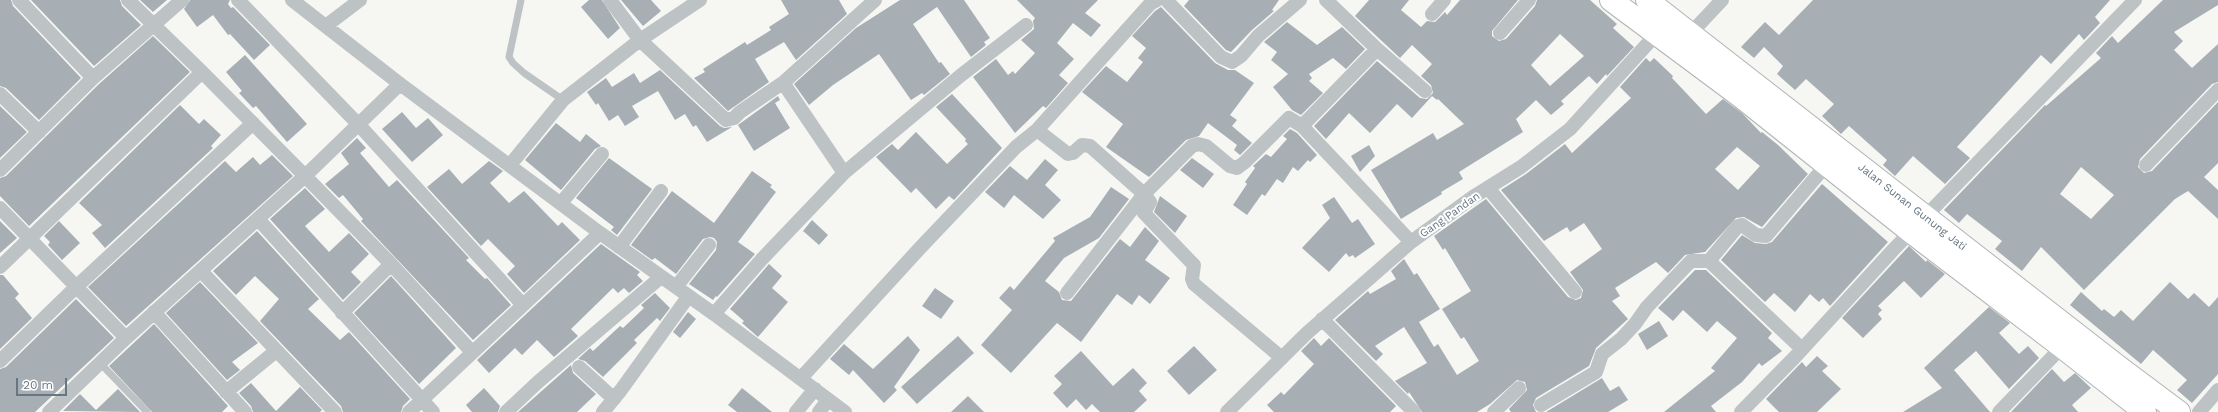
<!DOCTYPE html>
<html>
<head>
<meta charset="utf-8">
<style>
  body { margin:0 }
  #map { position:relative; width:2218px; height:412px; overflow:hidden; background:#f6f6f3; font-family:"Work Sans",sans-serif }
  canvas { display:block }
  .scale { position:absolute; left:16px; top:378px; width:51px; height:18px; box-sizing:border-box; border:2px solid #677682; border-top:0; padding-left:5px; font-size:12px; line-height:14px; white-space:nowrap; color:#677682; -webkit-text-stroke:3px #fff; paint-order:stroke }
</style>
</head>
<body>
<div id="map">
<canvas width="2218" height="412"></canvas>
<div class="scale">20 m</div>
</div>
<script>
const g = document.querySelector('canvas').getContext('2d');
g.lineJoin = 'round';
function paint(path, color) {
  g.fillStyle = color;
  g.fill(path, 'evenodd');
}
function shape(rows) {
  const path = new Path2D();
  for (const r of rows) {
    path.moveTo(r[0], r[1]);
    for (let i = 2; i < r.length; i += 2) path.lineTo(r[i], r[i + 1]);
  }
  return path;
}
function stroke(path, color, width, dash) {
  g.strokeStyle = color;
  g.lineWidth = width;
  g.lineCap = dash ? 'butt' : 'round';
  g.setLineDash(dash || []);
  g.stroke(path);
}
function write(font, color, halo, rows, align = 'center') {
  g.font = font + ' "Work Sans",sans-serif';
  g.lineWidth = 4;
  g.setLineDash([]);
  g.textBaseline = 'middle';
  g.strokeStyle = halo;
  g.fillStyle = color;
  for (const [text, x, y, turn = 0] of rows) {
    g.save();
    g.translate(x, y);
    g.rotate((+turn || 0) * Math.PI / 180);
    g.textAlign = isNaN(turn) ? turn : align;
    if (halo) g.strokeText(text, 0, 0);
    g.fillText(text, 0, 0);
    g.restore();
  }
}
paint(shape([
  [0,0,11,0,13,6,81,78,39,120,6,88,0,86],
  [31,0,120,0,122,6,141,25,94,66],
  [140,0,167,0,153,12],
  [190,0,230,0,228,4,231,8,233,7,270,45,254,60,230,34,228,35,213,15,197,27,184,9],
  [589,0,602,0,620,28,608,39,581,7],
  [621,0,651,0,661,11,643,26],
  [781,0,839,0,847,14,796,60,784,42,755,59,769,82,728,111,694,78,705,72,703,69,745,42,747,45,771,30,769,27,789,14],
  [900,0,964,0,990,38,984,42,986,45,971,57,937,7,913,24,939,63,941,62,950,74,924,95,922,93,911,100,879,54,833,85,809,105,794,84,856,28],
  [1017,0,1098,0,1085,13,1101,25,1091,37,1073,23,1057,43,1074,59,1059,75,1068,83,1046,108,1043,106,1015,133,973,77,996,59,1008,75,1013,71,1015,74,1035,53,1021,40,1034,29,1033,21,1035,18],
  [1189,0,1279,0,1272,10,1274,11,1252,30,1231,52,1226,50,1184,6],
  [1369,0,1409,0,1401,10,1421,27,1427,21,1435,22,1445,12,1447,15,1460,0,1518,0,1492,31,1492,36,1499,41,1506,39,1535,6,1537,0,1590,0,1617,24,1613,28,1634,47,1607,76,1606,74,1597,84,1589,76,1561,101,1564,104,1551,115,1536,100,1516,119,1523,132,1459,172,1463,179,1441,192,1442,194,1401,219,1371,170,1433,133,1437,140,1464,124,1438,99,1437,100,1432,96,1412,118,1397,104,1370,133,1349,113,1326,139,1314,126,1377,61,1420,98,1427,99,1433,93,1431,85,1421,76,1432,64,1412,45,1400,58,1355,16],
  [1560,34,1584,56,1550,86,1531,65],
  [1813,0,2110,0,2095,17,2100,23,2084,40,2079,34,2051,64,2041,55,1991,110,1957,147,1970,158,1945,184,1913,156,1895,176,1883,165,1887,160,1849,126,1841,134,1822,116,1834,104,1806,79,1795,90,1777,74,1783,66,1764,47,1754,58,1741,47,1765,22,1779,35],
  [2163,0,2218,0,2218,5,2174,32,2183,41,2174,50,2192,68,2218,44,2218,82,2212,84,2140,159,2138,167,2144,173,2152,171,2218,102,2218,163,2204,177,2218,190,2218,219,2188,191,2175,199,2084,290,2041,247,2022,271,1995,249,2002,241,1967,214,1959,223,1944,210,2045,105,2046,106,2101,58,2096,53,2112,36,2118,43],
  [2081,167,2114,195,2091,219,2060,194],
  [1161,7,1215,63,1228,70,1235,70,1254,83,1230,115,1237,120,1232,126,1252,143,1240,155,1234,150,1237,145,1208,123,1199,136,1186,140,1149,177,1106,147,1123,124,1082,92,1106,66,1127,82,1143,62,1138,58,1146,48,1132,36,1155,11],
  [1287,22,1317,45,1342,27,1365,49,1346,69,1333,58,1309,74,1312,78,1309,81,1323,93,1301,115,1292,110,1273,87,1288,74,1271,60,1277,52,1264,42],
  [153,36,190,72,29,226,0,196,0,178,6,176,99,84],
  [245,55,307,124,287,142,256,106,253,108,239,93,242,91,226,72],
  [1646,58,1650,62,1654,58,1673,76,1672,78,1706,114,1723,99,1742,113,1761,133,1762,132,1778,145,1808,174,1762,227,1744,217,1736,218,1705,252,1685,255,1668,273,1656,262,1615,288,1620,296,1612,301,1628,319,1596,348,1589,366,1536,398,1533,405,1536,412,1511,412,1509,409,1527,390,1525,382,1517,380,1490,404,1477,412,1422,412,1409,392,1408,394,1395,381,1427,363,1404,327,1375,346,1383,354,1376,361,1335,320,1368,291,1370,294,1396,279,1391,271,1404,259,1414,275,1417,273,1440,309,1419,322,1434,347,1438,344,1457,375,1479,361,1464,337,1461,339,1442,309,1471,291,1445,248,1443,250,1434,236,1486,199,1568,297,1576,300,1581,298,1583,290,1570,272,1602,249,1584,223,1570,232,1567,227,1544,241,1501,190,1526,174,1565,144,1572,153,1631,98,1620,87],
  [1737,147,1760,166,1738,190,1715,169],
  [660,70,720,126,724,128,732,127,707,142,696,125,693,127,685,114,675,120,658,91,632,106,639,117,625,126,618,115,609,121,598,103,596,105,587,92,606,78,612,87,634,73,640,83],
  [952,94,1002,148,954,200,949,196,936,209,916,188,911,193,876,157,892,144,898,150,916,132,947,164,968,144,965,141,966,139,936,107],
  [778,96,780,100,775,103,790,128,754,151,738,125],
  [180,105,199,124,204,119,221,135,211,146,213,148,105,248,92,233,102,225,79,203],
  [0,106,27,132,0,158],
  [402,112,416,128,428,118,443,135,412,162,382,129],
  [556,123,580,142,586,134,601,146,595,149,561,190,525,160],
  [1290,129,1297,133,1317,155,1310,162,1308,160,1298,171,1293,167,1283,183,1277,179,1265,196,1262,194,1247,215,1233,205,1247,184,1245,182,1255,168,1253,166,1266,154,1271,157,1287,139,1283,136],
  [357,138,366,148,360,153,389,187,397,180,469,258,466,260,485,279,487,278,511,305,473,340,361,221,363,219,343,195,339,198,325,184,349,164,341,153],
  [1369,145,1375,156,1360,172,1351,156],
  [272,155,293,176,126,326,88,287,225,161,236,172,253,157,260,165],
  [609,158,652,189,617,235,611,230,614,227,576,198],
  [1192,158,1214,174,1203,188,1180,170],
  [1045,159,1058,170,1045,185,1061,200,1043,219,1014,195,1004,208,985,192,1010,166,1027,180],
  [489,161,503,171,490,183,509,203,524,191,558,226,562,222,580,240,524,293,507,274,515,266,488,239,481,246,427,187,449,169,462,184],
  [752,171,772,185,770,187,776,192,738,242,755,254,717,297,716,296,713,300,689,284,716,250,717,242,714,238,710,237,703,239,676,274,655,258,652,260,631,245,672,191,714,223],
  [1822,184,1888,242,1830,306,1823,298,1819,302,1810,294,1795,312,1774,293,1765,302,1721,260,1742,235,1755,243,1766,244,1772,242],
  [1111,187,1129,199,1099,238,1064,258,1045,281,1059,292,1062,300,1071,301,1120,239,1130,247,1145,227,1159,241,1145,260,1170,278,1150,304,1139,295,1132,305,1117,294,1081,342,1057,323,1011,373,981,345,1012,310,999,298,1010,286,1014,290,1055,241,1053,238,1090,217],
  [305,188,325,209,305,226,329,252,349,233,369,254,351,272,361,282,343,300,270,219],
  [1160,196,1187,216,1175,233,1154,212],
  [1334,197,1352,223,1358,219,1375,244,1355,258,1353,255,1349,257,1346,253,1329,272,1302,248,1330,218,1322,205],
  [812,220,828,235,819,245,803,231],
  [0,221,17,238,0,253],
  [59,221,80,243,62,260,48,245,50,242,44,236],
  [257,231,319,299,308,309,340,340,349,332,410,399,403,406,401,412,343,412,341,406,260,321,279,299,255,276,236,295,213,271],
  [601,244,640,272,637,275,643,281,629,293,624,288,618,293,613,288,571,329,578,336,554,357,537,340,522,355,515,348,489,373,477,360],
  [1909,246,1926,262,1927,260,1945,274,1921,298,1904,281,1878,306,1882,310,1878,314,1882,319,1863,338,1842,318],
  [769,264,782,276,772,288,788,302,758,337,742,323,744,321,730,309],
  [1695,270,1706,270,1772,333,1768,338,1782,351,1762,366,1759,363,1742,382,1711,406,1716,412,1664,412,1715,371,1711,368,1737,338,1717,321,1707,332,1683,310,1673,321,1658,308],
  [0,275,3,275,19,294,15,298,32,318,0,349],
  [391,276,456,348,419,384,354,313],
  [200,282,258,343,232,362,240,370,227,380,166,313],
  [2170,282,2188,299,2194,293,2209,307,2218,297,2218,374,2192,403,2177,390,2187,380,2153,350,2141,364,2070,305,2081,292,2102,311,2104,309,2114,317,2121,310,2133,321],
  [935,288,954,301,941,319,922,306],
  [655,293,670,308,660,321,657,318,634,340,637,343,603,377,585,361,578,359,590,348,593,351,620,326,623,328,644,308,641,305],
  [76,299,114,338,35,412,0,412,0,369,6,367],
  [1989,307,2010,323,1999,333,2019,354,2028,346,2039,358,2009,389,1976,351,1954,370,1990,412,1903,412,1942,388,1924,368],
  [688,312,696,319,680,338,673,332],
  [1659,321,1668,336,1647,350,1638,334],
  [154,324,228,406,222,412,152,412,109,366],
  [908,336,920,350,894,387,897,390,884,403,853,370,849,375,830,359,844,344,873,369],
  [958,336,974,353,917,404,901,387],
  [1314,338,1321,346,1329,338,1396,406,1390,412,1274,412,1267,405,1281,392,1284,395,1314,364,1301,351],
  [1194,346,1217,370,1189,395,1167,371],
  [1081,351,1113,386,1133,368,1147,383,1139,391,1147,400,1134,412,1100,412,1092,404,1086,410,1076,399,1067,408,1053,393,1062,384,1054,376],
  [1817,356,1828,366,1822,371,1841,389,1817,412,1779,412,1766,399,1802,362,1806,367],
  [571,365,573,373,596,394,577,412,518,412],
  [2052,369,2064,382,2075,373,2091,388,2072,405,2078,412,2011,412],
  [1602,378,1610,391,1619,386,1628,400,1608,412,1546,412],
  [251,383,276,411,300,387,322,410,320,412,253,412,251,406,239,393],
  [484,388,500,406,498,412,472,412,466,405],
  [742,388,772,412,737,412,728,405],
  [118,389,140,412,63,411,80,394,96,410],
  [968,396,984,412,951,412]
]), '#a7afb4');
const highway = shape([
  [1611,0,1740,96,1911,232,2062,347,2145,412],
  [1647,0,2120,368,2179,412]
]);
stroke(highway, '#b1b5b8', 24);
stroke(shape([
  [521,0,509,57,513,63,524,73,563,100],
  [100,363,147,412]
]), '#bdc2c5', 7);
stroke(shape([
  [19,0,93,78],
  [128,0,202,72,305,176,391,264,472,352],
  [238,0,359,125,523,305],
  [292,0,400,84,600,233,714,314,845,412],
  [610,0,640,40,726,120,734,118,740,112,784,82,875,0],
  [1326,0,1377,49,1425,91],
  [1168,2,1221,57,1232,62,1241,56,1258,36,1300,0],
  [1432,14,1444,0],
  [327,25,360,0],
  [1500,33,1529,0],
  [1691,33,1722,0],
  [0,94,39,132],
  [1302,126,1377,49],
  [1037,130,1150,4,1157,0],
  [510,165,563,100,640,40,700,0],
  [2146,165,2218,90],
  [0,170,93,78,182,0],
  [844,173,960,76,1026,25],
  [1488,188,1575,292],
  [561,203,602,154],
  [0,208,126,338,305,176,400,84],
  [258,219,433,412],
  [619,247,661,191],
  [1709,261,1802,349],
  [0,267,202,72],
  [201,271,335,412],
  [676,287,709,245],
  [1067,293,1144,194,1192,146,1198,144,1206,146,1230,166,1237,168,1245,162,1289,118,1302,126,1411,242],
  [154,312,245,412],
  [342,313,391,264],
  [714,314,762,259,844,173,786,87,784,82],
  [1322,319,1414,412],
  [0,361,76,287,253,123],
  [579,367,614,399],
  [801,378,920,248,1016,147,1037,130,1068,154,1073,153,1082,145,1090,146,1144,194,1150,202,1144,213,1191,262,1194,265,1192,279,1194,284,1282,358],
  [226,392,276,351],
  [1541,405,1596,372,1602,354,1621,339,1635,324,1647,307,1687,265,1691,261,1709,261,1738,226,1742,225,1756,235,1766,236,1827,164],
  [49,412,126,338],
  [409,412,600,233],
  [506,412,538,382,661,277],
  [603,412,621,390,688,297],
  [796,412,815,389],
  [819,412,828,400],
  [1227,412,1307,333,1411,242,1473,197,1521,167,1570,129,1661,29],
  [1494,412,1519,388],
  [1741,412,1794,358,1893,250,2135,0],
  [1999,412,2062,347],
  [2199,412,2218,390]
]), '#bdc2c5', 14);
stroke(highway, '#fff', 22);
write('11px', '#677682', '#fff', [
  ["Jalan Sunan Gunung Jati",1912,207,38],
  ["Gang Pandan",1450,215,-35]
]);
</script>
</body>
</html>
